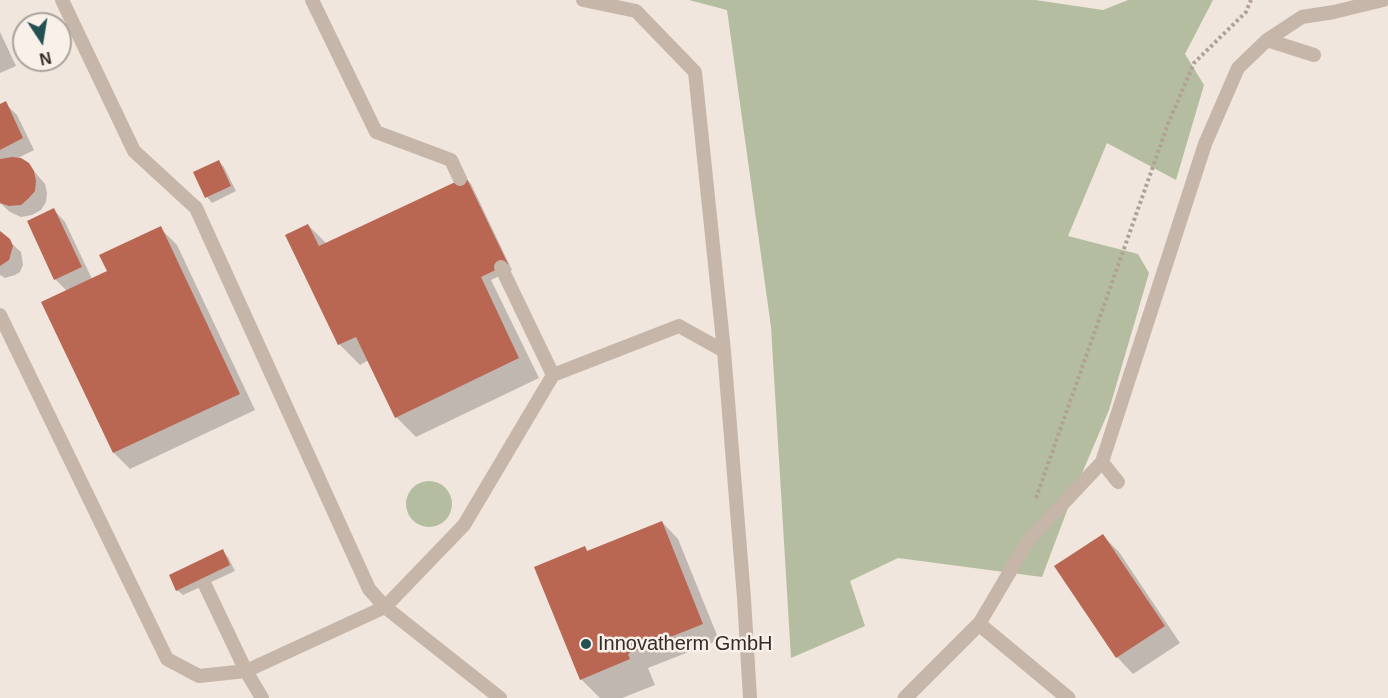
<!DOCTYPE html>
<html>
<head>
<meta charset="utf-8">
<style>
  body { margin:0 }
  #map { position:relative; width:1388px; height:698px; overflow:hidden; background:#f0e6dd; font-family:Helvetica,sans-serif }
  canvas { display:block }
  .north { position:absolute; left:12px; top:12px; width:60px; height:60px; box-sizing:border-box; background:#f8f0e9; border:2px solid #aaa29c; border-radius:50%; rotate:168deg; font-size:16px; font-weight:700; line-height:24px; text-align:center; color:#352c29 }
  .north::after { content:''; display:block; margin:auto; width:21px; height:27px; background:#235152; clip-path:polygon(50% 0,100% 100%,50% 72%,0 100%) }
</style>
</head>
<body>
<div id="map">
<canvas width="1388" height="698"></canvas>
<div class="north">N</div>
</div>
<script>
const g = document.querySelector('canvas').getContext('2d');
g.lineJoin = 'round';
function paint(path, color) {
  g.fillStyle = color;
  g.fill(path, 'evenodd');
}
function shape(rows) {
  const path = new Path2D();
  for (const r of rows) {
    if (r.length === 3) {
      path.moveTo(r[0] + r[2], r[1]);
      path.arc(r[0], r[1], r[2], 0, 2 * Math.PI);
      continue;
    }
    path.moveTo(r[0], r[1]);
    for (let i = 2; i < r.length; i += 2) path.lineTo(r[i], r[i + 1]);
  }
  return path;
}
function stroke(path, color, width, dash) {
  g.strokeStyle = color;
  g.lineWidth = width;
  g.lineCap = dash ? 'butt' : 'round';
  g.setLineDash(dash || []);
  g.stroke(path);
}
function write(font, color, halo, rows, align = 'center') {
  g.font = font + ' Helvetica,sans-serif';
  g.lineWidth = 5;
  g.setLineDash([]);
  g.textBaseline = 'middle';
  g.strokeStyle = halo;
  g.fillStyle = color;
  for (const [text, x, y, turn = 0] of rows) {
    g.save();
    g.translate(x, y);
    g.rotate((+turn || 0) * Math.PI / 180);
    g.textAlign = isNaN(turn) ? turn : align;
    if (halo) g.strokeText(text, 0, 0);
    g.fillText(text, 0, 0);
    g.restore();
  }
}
paint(shape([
  [689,0,1035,0,1103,10,1128,0,1213,0,1185,54,1204,85,1176,180,1107,143,1068,236,1138,254,1149,273,1109,410,1074,492,1042,577,898,558,850,581,865,626,791,658,771,327,727,10],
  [429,504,23]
]), '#b4bd9f');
paint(shape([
  [0,32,16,66,0,73],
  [5,103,17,115,34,150,14,160,28,164,45,184,47,193,46,202,41,210,32,215,21,217,10,212,0,203,0,106],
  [219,162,224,167,236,191,212,203,207,197],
  [466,178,471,184,512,270,491,280,539,378,416,437,396,417,369,360,360,365,339,344,308,225,327,244],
  [54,210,65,222,92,279,109,271,160,228,177,245,255,410,130,469,114,453,43,303,67,291,55,279],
  [0,233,21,252,23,265,20,272,15,275,5,278,0,275],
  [662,522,678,539,719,640,648,668,655,685,622,698,600,698,581,679,584,548,588,552],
  [1103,536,1119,552,1180,643,1133,674,1117,657],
  [222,551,228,557,235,571,183,595,177,590]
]), '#0003');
paint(shape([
  [6,101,23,138,0,150,0,104],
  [12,157,21,158,29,163,34,171,36,181,35,191,29,198,21,205,9,206,0,203,0,159],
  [219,160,231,186,205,198,193,172],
  [466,177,508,264,481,277,519,358,395,418,356,337,338,345,285,235,308,224,319,246],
  [54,208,82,267,54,280,27,221],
  [161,226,240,394,113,453,41,302,107,271,99,255],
  [0,231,10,239,13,246,9,260,0,266],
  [662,521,703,624,628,654,630,659,580,680,534,567,585,546,587,551],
  [1103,534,1165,626,1116,658,1054,566],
  [223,549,230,565,176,591,169,575]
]), '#b96652');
stroke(shape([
  [1036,498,1168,124,1194,63,1246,12,1251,0]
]), '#b2a095', 4, [3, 3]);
stroke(shape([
  [62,0,134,151,196,208,369,589,385,607,464,525,553,375],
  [312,0,376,132,451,160,460,179],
  [583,0,636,11,695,72,724,351],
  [1267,40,1314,55],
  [501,267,553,375,679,326,724,351,744,598,750,698],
  [0,315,167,659,199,676,246,671,262,698],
  [1102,462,1118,482],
  [205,585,246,671,385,607,500,698],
  [979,624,1028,541,1102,462,1205,144,1238,68,1267,40,1302,17,1334,12,1383,0]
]), '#c6b6aa', 14);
stroke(shape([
  [905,698,979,624,1068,698]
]), '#c6b6aa', 15);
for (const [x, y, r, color] of [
  [586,644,6,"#235152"]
]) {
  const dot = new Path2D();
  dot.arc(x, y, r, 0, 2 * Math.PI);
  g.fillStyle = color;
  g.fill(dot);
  stroke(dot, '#f8f0e9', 2);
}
write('20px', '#352c29', '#f8f0e9', [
  ["Innovatherm GmbH",598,644]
], 'left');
</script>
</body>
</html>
